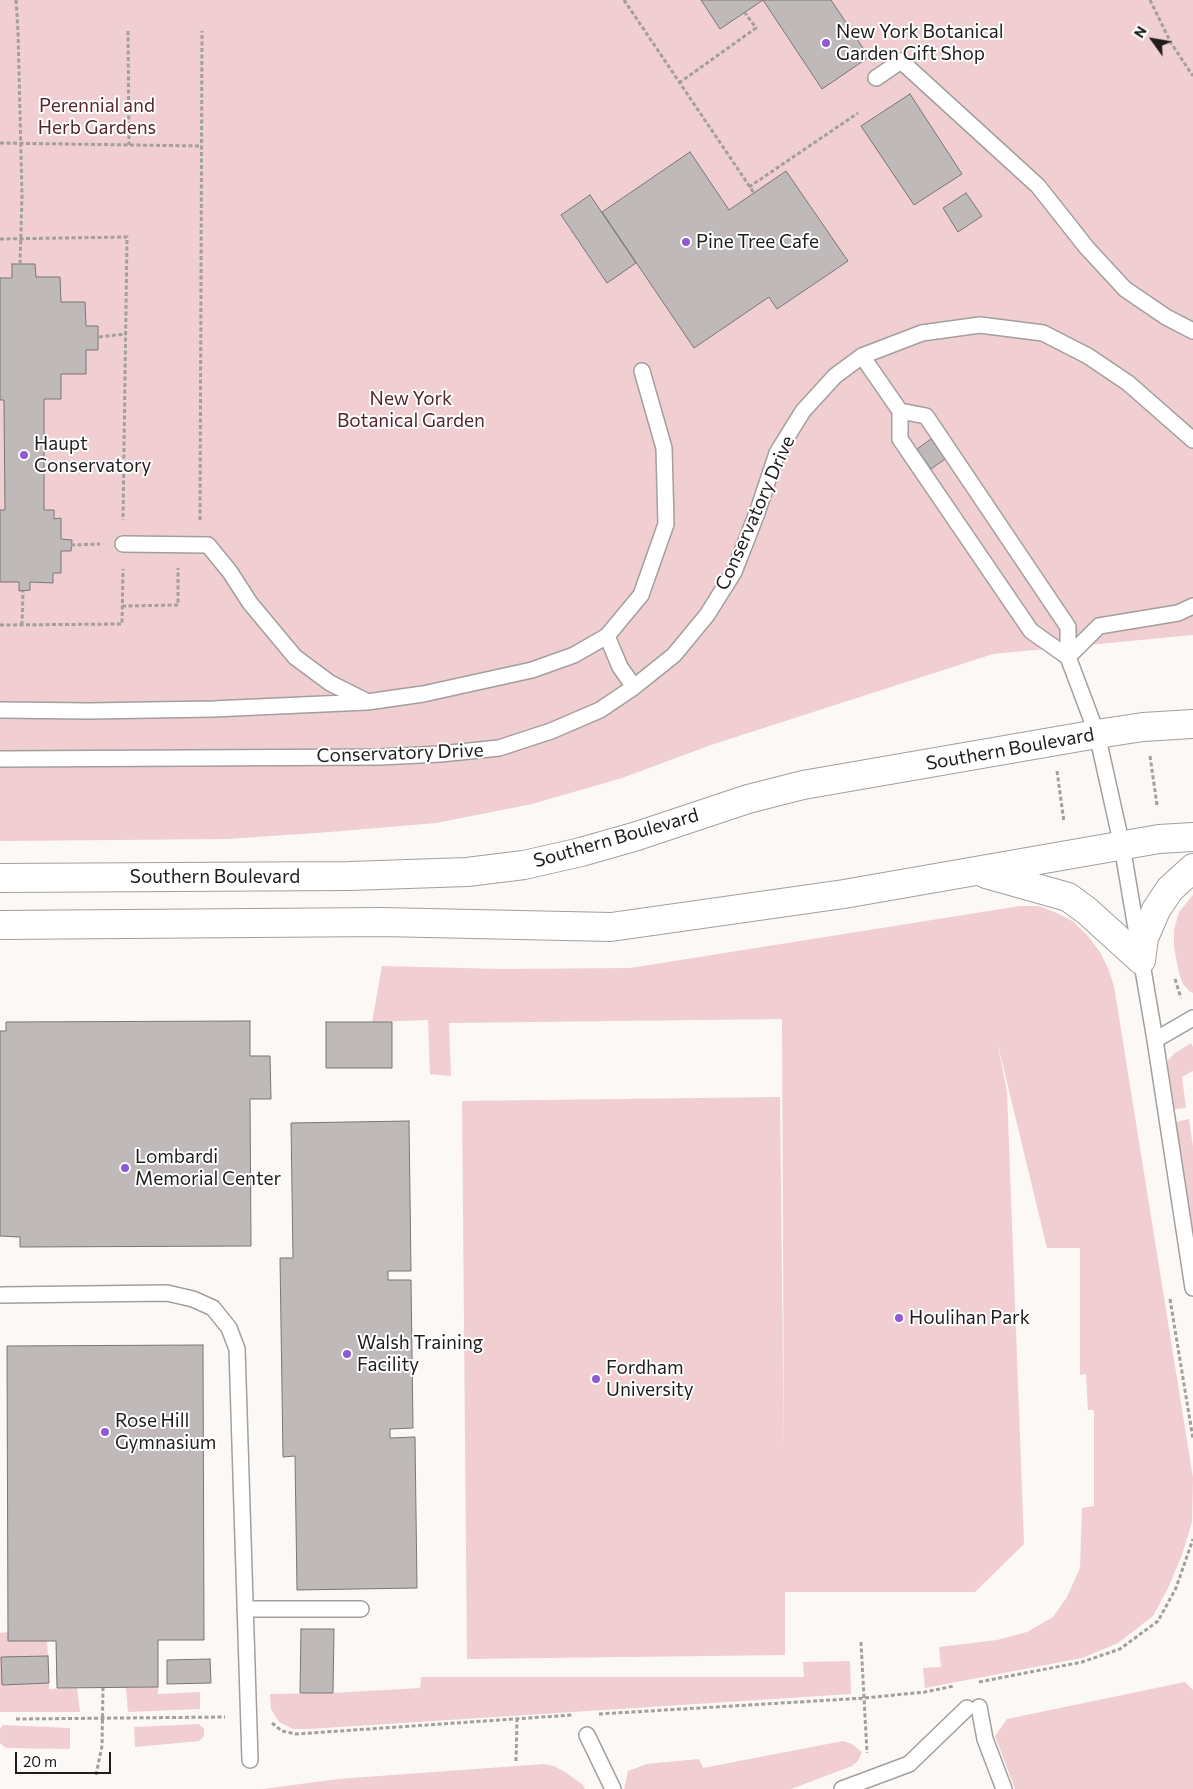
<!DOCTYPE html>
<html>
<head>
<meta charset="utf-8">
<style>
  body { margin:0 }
  #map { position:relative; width:1193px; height:1789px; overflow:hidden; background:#fbf8f5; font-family:Commissioner,sans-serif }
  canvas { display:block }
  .north { position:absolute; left:1128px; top:15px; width:50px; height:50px; -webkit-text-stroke:4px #fff; paint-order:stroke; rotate:302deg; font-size:14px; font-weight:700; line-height:20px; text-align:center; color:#1e1d1c }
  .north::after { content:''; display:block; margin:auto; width:18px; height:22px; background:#1e1d1c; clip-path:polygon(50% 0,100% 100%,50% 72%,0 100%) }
  .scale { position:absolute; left:15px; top:1752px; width:96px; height:22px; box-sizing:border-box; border:2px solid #1e1d1c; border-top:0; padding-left:6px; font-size:15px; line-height:18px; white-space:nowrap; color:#1e1d1c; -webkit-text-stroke:4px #fff; paint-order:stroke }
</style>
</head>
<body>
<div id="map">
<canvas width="1193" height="1789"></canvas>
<div class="north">N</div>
<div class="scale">20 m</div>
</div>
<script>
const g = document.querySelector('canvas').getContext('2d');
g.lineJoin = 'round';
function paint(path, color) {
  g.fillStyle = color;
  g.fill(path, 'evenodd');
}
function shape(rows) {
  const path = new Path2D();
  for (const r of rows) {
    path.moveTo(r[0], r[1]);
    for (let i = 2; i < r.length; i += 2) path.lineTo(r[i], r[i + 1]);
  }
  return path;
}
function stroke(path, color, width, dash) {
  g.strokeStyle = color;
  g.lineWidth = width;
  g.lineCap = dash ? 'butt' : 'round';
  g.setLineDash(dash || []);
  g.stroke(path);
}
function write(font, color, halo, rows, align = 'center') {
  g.font = font + ' Commissioner,sans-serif';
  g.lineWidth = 4;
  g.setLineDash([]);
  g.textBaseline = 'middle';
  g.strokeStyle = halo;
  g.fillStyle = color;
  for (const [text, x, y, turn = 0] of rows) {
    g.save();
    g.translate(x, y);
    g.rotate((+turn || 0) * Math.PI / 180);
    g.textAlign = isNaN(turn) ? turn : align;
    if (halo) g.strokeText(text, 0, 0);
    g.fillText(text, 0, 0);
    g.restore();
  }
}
paint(shape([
  [0,0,1193,0,1193,635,993,654,711,745,622,778,532,804,436,823,330,832,227,839,0,841],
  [1193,895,1193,993,1189,991,1183,984,1179,973,1174,947,1174,930,1179,912],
  [1020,906,1039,906,1057,913,1074,922,1088,936,1100,952,1108,968,1114,986,1193,1478,1192,1522,1182,1555,1168,1588,1153,1616,1118,1643,1082,1658,925,1688,923,1668,941,1667,939,1647,997,1640,1027,1632,1053,1617,1067,1597,1080,1568,1082,1508,1094,1506,1094,1410,1088,1410,1086,1374,1080,1375,1080,1248,1047,1248,997,1041,1007,1092,1024,1544,975,1592,785,1592,785,1655,467,1659,462,1101,780,1097,784,1456,782,1019,449,1023,451,1076,430,1074,428,1020,372,1022,382,966,502,969,630,968],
  [1191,1043,1193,1047,1193,1071,1182,1077,1186,1108,1174,1109,1168,1070,1168,1060,1175,1053],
  [1189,1119,1193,1147,1193,1229,1176,1122],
  [8,1632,8,1641,47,1641,48,1656,1,1658,2,1684,49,1683,49,1689,77,1688,80,1712,0,1712,0,1633],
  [850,1661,851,1694,309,1729,293,1729,279,1722,271,1709,270,1694,333,1693,420,1688,421,1677,804,1677,803,1662],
  [1185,1682,1193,1690,1193,1789,1015,1789,995,1736,1007,1719],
  [158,1687,158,1694,200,1692,200,1709,128,1712,126,1688],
  [199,1724,204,1729,204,1736,199,1741,135,1747,134,1727],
  [3,1725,70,1728,70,1749,6,1748,0,1743,0,1729],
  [843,1741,852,1744,862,1752,858,1761,852,1766,791,1789,624,1789,628,1771,647,1764,699,1759,703,1768],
  [544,1764,554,1766,565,1772,583,1785,585,1789,263,1789,338,1779]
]), '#f0ced2');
const building = shape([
  [701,0,831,0,869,57,822,89,763,0,720,29,701,0],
  [910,94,962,174,914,205,861,126,910,94],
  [690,152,729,210,786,171,848,261,777,309,769,297,694,348,602,212,690,152],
  [966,193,982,216,958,232,943,208,966,193],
  [590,195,636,263,607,283,561,215,590,195],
  [12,264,35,264,36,277,60,277,61,302,85,302,86,326,98,326,98,350,86,350,86,374,61,374,61,399,44,399,44,510,54,510,54,519,61,518,61,539,72,540,71,551,61,551,61,573,53,573,53,583,30,582,30,590,19,591,19,582,0,582,0,510,5,510,4,400,0,400,0,278,12,278,12,264],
  [931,439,945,459,931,469,917,449,931,439],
  [250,1021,250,1056,270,1056,271,1099,250,1099,251,1246,20,1247,20,1237,0,1236,0,1031,6,1031,6,1022,250,1021],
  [326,1022,392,1022,392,1068,326,1068,326,1022],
  [409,1121,411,1271,388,1271,388,1280,411,1280,413,1428,390,1429,390,1438,415,1437,417,1588,297,1590,295,1456,283,1457,280,1258,293,1258,291,1123,409,1121],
  [203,1345,204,1640,158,1640,158,1687,57,1688,56,1641,8,1641,7,1346,203,1345],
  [301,1629,334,1629,333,1693,300,1693,301,1629],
  [48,1656,49,1683,2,1685,1,1657,48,1656],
  [210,1659,211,1683,167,1684,167,1660,210,1659]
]);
paint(building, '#bfbab9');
stroke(building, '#7a7675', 1);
const lane = shape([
  [876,78,901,61,1038,186,1087,248,1125,289,1166,317,1193,331],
  [862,356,900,411,900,439,1031,631,1068,657],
  [900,411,926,416,1068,627,1068,657,1097,734,1122,846,1155,1040,1193,1288],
  [123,544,208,545,230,572,250,603,295,657,330,683,366,701],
  [607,636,620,667,634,687],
  [1068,657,1099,626,1178,613,1193,606],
  [0,710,89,711,213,709,367,702,423,694,532,670,574,655,607,636,641,595,666,524,664,448,642,371],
  [0,759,380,757,440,754,499,748,551,731,600,710,634,687,674,655,707,615,734,572,757,513,777,453,803,411,835,376,862,356,922,333,980,325,1043,333,1088,356,1128,383,1193,440],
  [1155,1040,1193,1018],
  [2,1295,167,1293,193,1299,213,1308,229,1328,237,1349,250,1760],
  [245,1609,361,1609],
  [979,1707,985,1739,1004,1789],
  [587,1735,613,1789],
  [842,1789,909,1764,967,1708]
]);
const primary = shape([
  [986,874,1068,897,1087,911,1141,960],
  [0,878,349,876,467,872,524,865,581,852,637,836,748,799,803,785,1097,734,1143,727,1193,724],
  [0,925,381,922,611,927,844,894,1159,839,1193,837],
  [1141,960,1144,938,1156,910,1170,889,1193,868]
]);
stroke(lane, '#a29f9d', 18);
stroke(primary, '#a29f9d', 30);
stroke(shape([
  [16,0,18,31,22,195,20,264],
  [624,0,754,193],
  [1150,0,1171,43,1193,76],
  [128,31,129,145],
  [679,83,756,28,745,13],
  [0,143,201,146],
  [749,187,858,113],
  [0,239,127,237,123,520],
  [99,337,126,334],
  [200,520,202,31],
  [71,545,100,544],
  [122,606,178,605,178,568],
  [0,625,122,624,123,569],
  [22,625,23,591],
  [1150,756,1157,805],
  [1057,771,1064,822],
  [1175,979,1181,998],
  [1170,1299,1193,1439],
  [861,1642,867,1753],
  [979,1682,1082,1662,1120,1649,1158,1621,1176,1588,1193,1539],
  [599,1714,865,1698,925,1692,954,1686],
  [16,1719,225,1717],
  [272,1723,282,1731,296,1734,572,1715],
  [516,1761,517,1719],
  [96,1775,102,1746,103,1688]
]), '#a29f9d', 3, [4, 2.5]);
stroke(lane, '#fff', 15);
stroke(primary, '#fff', 28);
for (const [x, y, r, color] of [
  [826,43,5,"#8f5ad3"],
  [686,242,5,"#8f5ad3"],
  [24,455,5,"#8f5ad3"],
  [125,1168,5,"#8f5ad3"],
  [899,1318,5,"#8f5ad3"],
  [347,1354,5,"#8f5ad3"],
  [596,1379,5,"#8f5ad3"],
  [105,1432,5,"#8f5ad3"]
]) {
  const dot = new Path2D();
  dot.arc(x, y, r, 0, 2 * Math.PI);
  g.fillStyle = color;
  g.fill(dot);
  stroke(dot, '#fff', 2);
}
write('19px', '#1e1d1c', '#fff', [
  ["New York Botanical",836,32],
  ["Garden Gift Shop",836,54],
  ["Pine Tree Cafe",696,242],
  ["Haupt",34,444],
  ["Conservatory",34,466],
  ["Lombardi",135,1157],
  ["Memorial Center",135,1179],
  ["Houlihan Park",909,1318],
  ["Walsh Training",357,1343],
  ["Facility",357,1365],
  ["Fordham",606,1368],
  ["University",606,1390],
  ["Rose Hill",115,1421],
  ["Gymnasium",115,1443]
], 'left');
write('19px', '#56242d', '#fff', [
  ["Perennial and",97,106],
  ["Herb Gardens",97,128],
  ["New York",411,399],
  ["Botanical Garden",411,421]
]);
write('19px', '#1e1d1c', '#fff', [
  ["Conservatory Drive",755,513,-66],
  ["Southern Boulevard",1010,749,-10],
  ["Conservatory Drive",400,753,-2],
  ["Southern Boulevard",616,838,-16],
  ["Southern Boulevard",215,877]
]);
</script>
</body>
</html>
